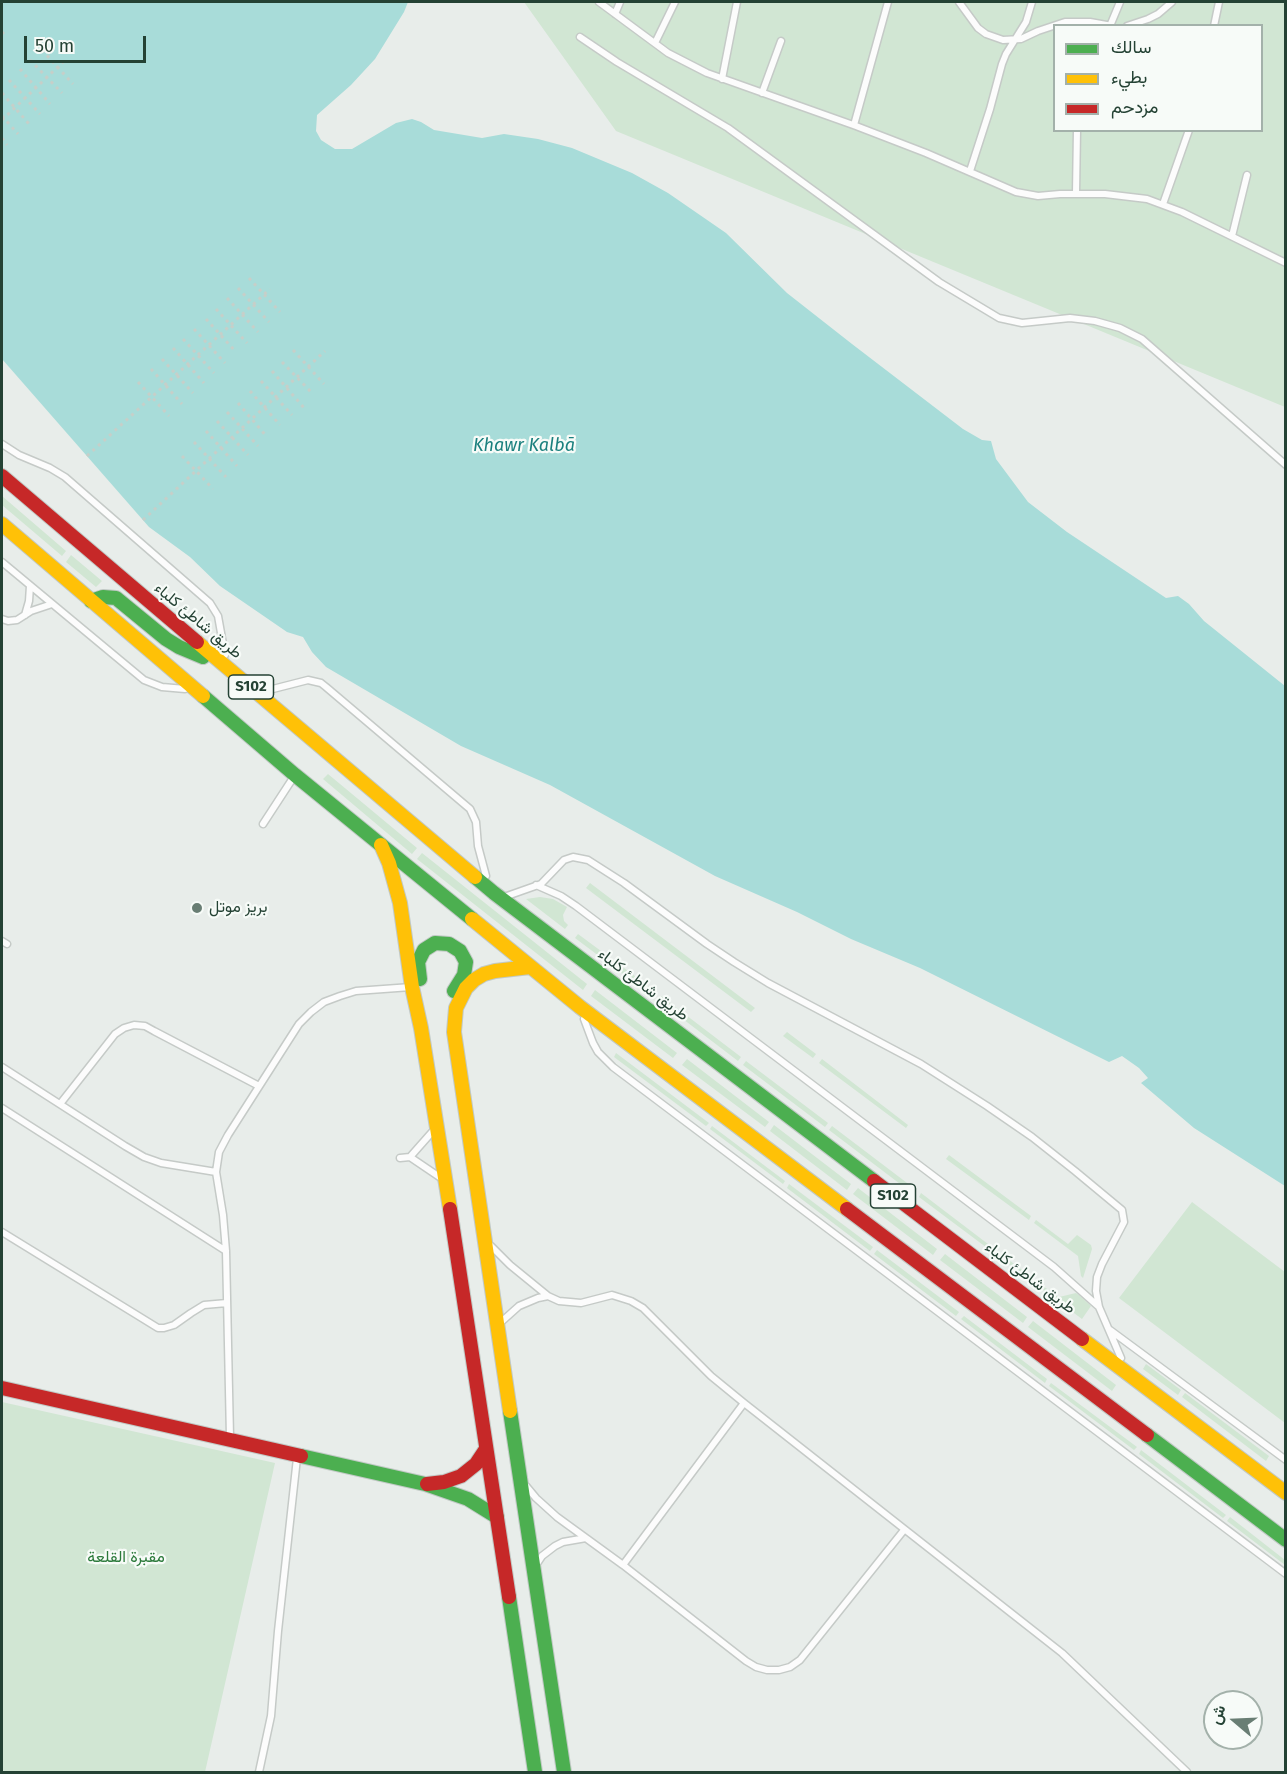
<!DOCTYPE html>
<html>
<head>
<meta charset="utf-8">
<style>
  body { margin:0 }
  #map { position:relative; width:1287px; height:1774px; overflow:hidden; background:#e8edea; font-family:"Fira Sans",Vazirmatn,sans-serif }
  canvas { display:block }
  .frame { position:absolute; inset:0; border:3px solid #244234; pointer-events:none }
  .legend { position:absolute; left:1053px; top:24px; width:210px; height:108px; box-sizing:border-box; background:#f7fbf8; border:2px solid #a3b1aa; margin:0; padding:8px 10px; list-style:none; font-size:18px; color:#244234 }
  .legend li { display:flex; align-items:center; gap:12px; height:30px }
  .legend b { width:30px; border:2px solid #a3b1aa }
  .north { position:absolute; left:1203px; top:1690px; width:60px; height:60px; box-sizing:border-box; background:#f7fbf8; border:2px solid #a3b1aa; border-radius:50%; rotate:289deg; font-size:16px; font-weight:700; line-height:24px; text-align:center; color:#244234 }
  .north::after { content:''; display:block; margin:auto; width:21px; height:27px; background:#697e74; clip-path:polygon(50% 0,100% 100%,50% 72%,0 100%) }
  .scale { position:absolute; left:24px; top:36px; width:122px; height:27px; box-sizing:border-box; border:3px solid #244234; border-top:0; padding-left:8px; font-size:18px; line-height:21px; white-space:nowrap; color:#244234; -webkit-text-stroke:4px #f7fbf8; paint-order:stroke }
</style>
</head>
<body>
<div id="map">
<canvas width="1287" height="1774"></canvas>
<div class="frame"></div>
<ul class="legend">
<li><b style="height:8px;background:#4caf50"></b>سالك</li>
<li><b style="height:8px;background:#ffc107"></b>بطيء</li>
<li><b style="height:8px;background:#c62828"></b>مزدحم</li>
</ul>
<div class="north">ش</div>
<div class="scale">50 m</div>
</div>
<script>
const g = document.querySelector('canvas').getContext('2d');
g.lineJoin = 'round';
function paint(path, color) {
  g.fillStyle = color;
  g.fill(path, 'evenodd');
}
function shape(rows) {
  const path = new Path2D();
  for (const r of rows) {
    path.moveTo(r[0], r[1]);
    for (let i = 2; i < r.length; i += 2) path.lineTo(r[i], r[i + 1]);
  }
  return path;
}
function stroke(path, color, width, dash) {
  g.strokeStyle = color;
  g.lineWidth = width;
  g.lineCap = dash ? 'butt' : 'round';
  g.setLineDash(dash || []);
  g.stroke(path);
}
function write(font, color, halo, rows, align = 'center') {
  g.font = font + ' "Fira Sans",Vazirmatn,sans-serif';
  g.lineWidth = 4.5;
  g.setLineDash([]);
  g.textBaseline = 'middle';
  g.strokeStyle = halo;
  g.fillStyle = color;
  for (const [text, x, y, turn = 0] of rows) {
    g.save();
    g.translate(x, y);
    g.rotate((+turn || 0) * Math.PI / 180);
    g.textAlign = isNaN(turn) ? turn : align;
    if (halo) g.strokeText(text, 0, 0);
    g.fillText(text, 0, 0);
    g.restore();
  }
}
paint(shape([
  [524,2,1285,2,1285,407,616,131],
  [1054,26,1262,26,1262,130,1054,130],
  [2,496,66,551,62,556,2,505],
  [71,555,102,581,96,587,66,562],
  [328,774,417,848,412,854,323,779],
  [422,853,587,984,583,990,417,859],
  [590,883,755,1008,751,1012,586,888],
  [540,897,553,899,567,907,563,915,564,921,568,925,565,929,526,899],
  [578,934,655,991,652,996,575,938],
  [595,990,677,1053,673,1058,591,996],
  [661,996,741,1057,738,1061,658,1000],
  [787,1032,816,1054,813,1058,783,1036],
  [616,1053,709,1123,706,1126,614,1057],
  [687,1059,769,1122,765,1127,682,1065],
  [822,1059,908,1125,906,1128,819,1063],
  [746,1061,828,1123,825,1127,743,1065],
  [774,1125,851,1184,847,1190,770,1131],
  [712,1126,785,1181,783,1184,710,1129],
  [832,1126,915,1189,912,1193,829,1130],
  [949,1155,1031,1216,1029,1220,946,1159],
  [789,1184,873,1247,870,1251,787,1188],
  [858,1188,937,1249,933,1255,853,1194],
  [921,1193,1055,1295,1059,1297,1076,1293,1079,1295,1091,1306,1082,1319,919,1197],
  [1192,1202,1285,1272,1285,1423,1119,1298],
  [1036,1220,1068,1244,1077,1235,1091,1245,1092,1249,1083,1278,1081,1276,1078,1256,1034,1223],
  [877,1250,959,1312,956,1316,874,1254],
  [945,1254,1027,1317,1023,1323,940,1260],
  [964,1316,1047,1379,1045,1383,961,1319],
  [1033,1321,1116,1385,1112,1391,1028,1327],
  [1146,1364,1181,1390,1178,1395,1143,1369],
  [1051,1383,1137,1447,1134,1450,1049,1386],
  [1185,1393,1269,1456,1266,1461,1182,1397],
  [2,1402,275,1463,205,1772,2,1772],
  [1141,1450,1226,1515,1223,1518,1139,1454],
  [1230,1517,1285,1560,1285,1565,1227,1521]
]), '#d1e6d3');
paint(shape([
  [2,2,408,2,404,12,375,59,351,85,317,115,316,131,321,140,335,149,352,149,396,123,412,119,421,122,434,130,482,138,504,134,538,139,572,148,632,173,668,193,726,233,787,293,852,344,963,429,982,440,991,441,996,459,1028,502,1067,532,1166,598,1178,596,1189,604,1204,621,1285,686,1285,1186,1194,1128,1141,1083,1148,1078,1139,1068,1122,1056,1109,1062,920,968,851,939,797,912,715,876,550,785,461,746,326,667,312,652,303,637,287,632,220,586,190,557,149,527,2,359]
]), '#a8dcd9');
const lane = shape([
  [599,2,668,53,707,73,856,126,926,153,1016,192,1038,196,1060,194,1105,194,1147,199,1182,212,1286,263],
  [959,2,978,28,986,34,1003,40,1021,39,1038,31,1065,22,1090,22,1112,26],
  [615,14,620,2],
  [1110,26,1120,2],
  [1127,26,1148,19,1158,14,1172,2],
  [1214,26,1219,2],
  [580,37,617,62,728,128,939,282,999,318,1022,323,1070,318,1095,321,1120,328,1142,339,1286,465],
  [655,43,675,2],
  [722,79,737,2],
  [762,93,781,41],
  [854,125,888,2],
  [970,171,990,109,1002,64,1006,54,1026,22,1032,2],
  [1076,193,1077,130],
  [1163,204,1189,130],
  [1232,236,1247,175],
  [2,444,19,455,50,468,65,477,210,603,218,616,225,655],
  [2,562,144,680,162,687,185,689],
  [25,615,29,601,30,586],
  [2,619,8,621,17,620,31,611,52,604],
  [265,691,308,680,321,683,326,687,470,809,476,822,478,846,486,876],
  [263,824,293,778],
  [536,885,561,896,576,906,1054,1267,1099,1307],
  [507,896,541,884,564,860,573,857,588,860,624,883,707,944,734,962,768,983,921,1064,987,1106,1032,1137,1075,1171,1122,1210,1124,1222,1102,1264,1097,1277,1096,1291,1099,1307,1121,1358],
  [2,941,7,944],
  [584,1019,593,1043,598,1052,613,1067,1286,1574],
  [2,1067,125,1146,144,1157,161,1163,216,1172],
  [60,1104,115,1034,124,1028,134,1025,145,1026,154,1031,259,1086],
  [2,1108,226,1251],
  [410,1157,433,1131],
  [400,1158,410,1157,441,1178],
  [2,1232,158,1328,164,1328,174,1325,191,1313,204,1305,227,1303],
  [491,1246,510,1265,548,1296,559,1301,581,1303,612,1295,631,1301,643,1308,711,1376,744,1403,1062,1653,1187,1772],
  [500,1323,519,1306,538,1298,548,1296],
  [1110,1330,1286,1460],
  [230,1437,226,1251,223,1215,216,1172,219,1152,228,1135,290,1038,299,1024,311,1012,324,1002,340,996,356,991,411,987],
  [526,1486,536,1498,557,1517,623,1565,746,1661,756,1667,767,1670,779,1670,790,1667,800,1660,904,1530],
  [538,1562,542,1556,555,1546,563,1542,586,1538],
  [623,1565,744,1403],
  [259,1772,271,1716,278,1631,297,1458]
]);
const fast = shape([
  [91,601,103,597,116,598,166,639,179,647,203,657],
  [203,696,295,775,472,919],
  [475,877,494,893,874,1181],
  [420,979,418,962,424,950,435,943,449,944,460,951,466,962,464,975,454,991],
  [510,1411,564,1772],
  [1147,1435,1286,1540],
  [301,1456,425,1484,468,1499,497,1517],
  [509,1597,535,1772]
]);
const slow = shape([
  [2,524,203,696],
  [197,642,475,877],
  [381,845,389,863,400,903,412,987,421,1028,450,1209],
  [472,919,580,1007,847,1209],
  [1082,1339,1286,1493],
  [510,1411,454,1032,456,1008,466,988,474,980,484,974,495,971,530,967]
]);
const jam = shape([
  [2,476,197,642],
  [874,1181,1082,1339],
  [450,1209,509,1597],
  [847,1209,1147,1435],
  [2,1388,301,1456],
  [427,1484,444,1482,461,1476,476,1464,486,1449]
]);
stroke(lane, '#c5cac7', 9);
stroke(fast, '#c1c9c5', 16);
stroke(slow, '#c1c9c5', 16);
stroke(jam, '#c1c9c5', 16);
stroke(shape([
  [2,32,4,34],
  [42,50,73,84],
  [30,60,62,93],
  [20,69,50,104],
  [9,80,40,114],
  [2,93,29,124],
  [2,116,18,134],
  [2,120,63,62],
  [2,138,7,145],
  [249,278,280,312],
  [238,288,269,322],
  [227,298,258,332],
  [216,309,247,343],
  [206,319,236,352],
  [194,329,225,363],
  [183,339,214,373],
  [173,348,204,383],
  [293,350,324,384],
  [162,359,193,393],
  [282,362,313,394],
  [151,369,182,404],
  [272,371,305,409],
  [261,381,292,415],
  [138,382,169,416],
  [250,391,280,425],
  [238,403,267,437],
  [227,412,258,446],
  [217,421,248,455],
  [206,431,237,466],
  [194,442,226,477],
  [87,456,270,289],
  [182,456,213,489],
  [143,520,325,351]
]), '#c6cfc9', 3, [3, 4.5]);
stroke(lane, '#fcfcfc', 6);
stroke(fast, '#4caf50', 14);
stroke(slow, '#ffc107', 14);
stroke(jam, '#c62828', 14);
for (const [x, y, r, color] of [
  [197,908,6,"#697e74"]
]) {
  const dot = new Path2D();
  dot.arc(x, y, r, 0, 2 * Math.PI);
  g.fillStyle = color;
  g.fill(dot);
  stroke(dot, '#f7fbf8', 2);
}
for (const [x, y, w] of [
  [251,687,45],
  [893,1196,45]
]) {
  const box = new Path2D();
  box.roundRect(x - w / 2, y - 12, w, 24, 4.5);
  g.fillStyle = '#f7fbf8';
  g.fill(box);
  stroke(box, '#244234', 1.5);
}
write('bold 15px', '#244234', null, [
  ["S102",251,687],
  ["S102",893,1196]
]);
write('16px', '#244234', '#f7fbf8', [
  ["طريق شاطئ كلباء",198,621,40],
  ["طريق شاطئ كلباء",643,985,37],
  ["طريق شاطئ كلباء",1030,1278,37]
]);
write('16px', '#244234', '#f7fbf8', [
  ["بريز موتل",209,908]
], 'left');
write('16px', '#2c7a3b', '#f7fbf8', [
  ["مقبرة القلعة",126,1558]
]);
write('italic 18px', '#1b807e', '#f7fbf8', [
  ["Khawr Kalbā",524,446]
]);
</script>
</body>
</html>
